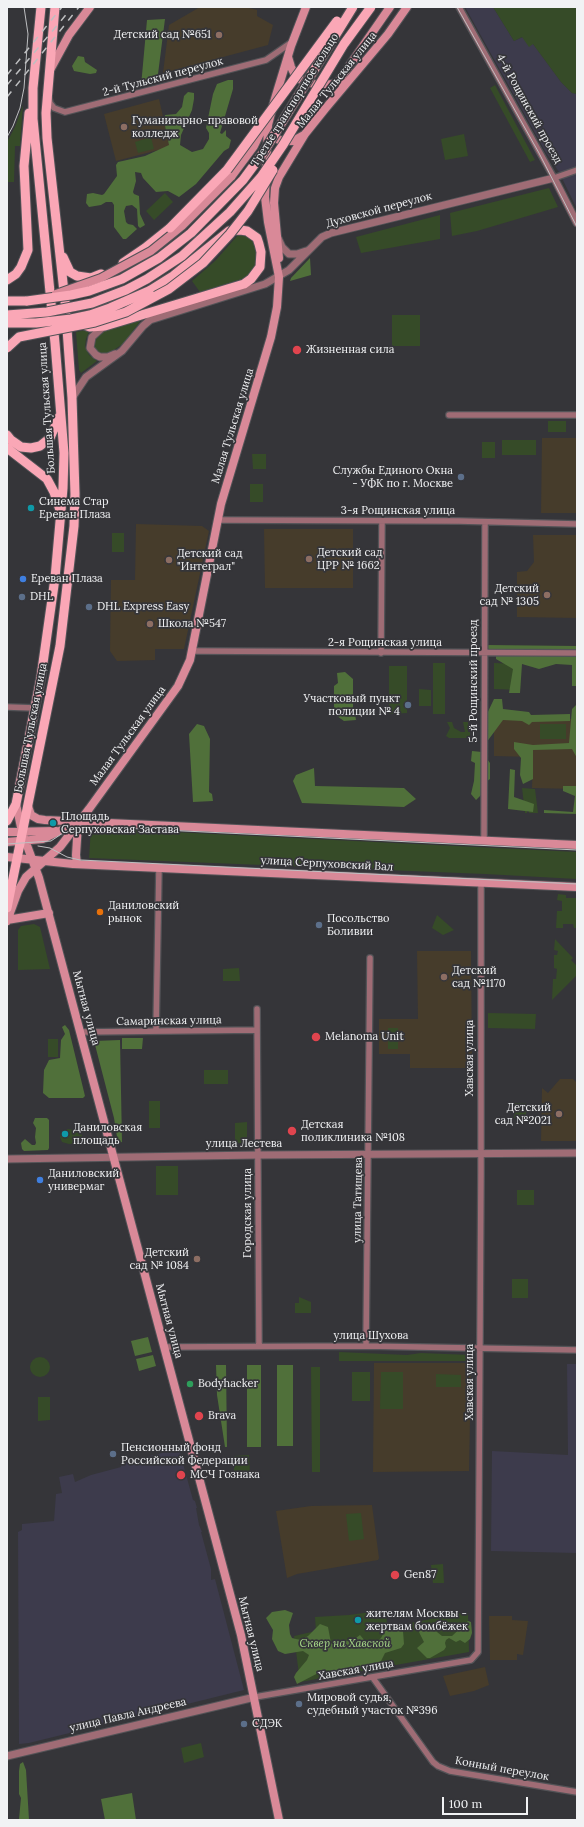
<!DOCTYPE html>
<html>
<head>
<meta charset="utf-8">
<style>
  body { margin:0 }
  #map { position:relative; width:584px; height:1827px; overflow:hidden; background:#353539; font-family:Lora,serif }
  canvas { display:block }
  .frame { position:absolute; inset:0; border:8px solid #f1f2f4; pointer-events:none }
  .scale { position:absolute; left:442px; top:1797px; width:86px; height:18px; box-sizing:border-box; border:2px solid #f1f2f4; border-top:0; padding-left:5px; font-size:12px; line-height:14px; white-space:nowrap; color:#f1f2f4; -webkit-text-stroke:3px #353539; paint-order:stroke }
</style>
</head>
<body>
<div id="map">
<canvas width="584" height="1827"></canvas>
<div class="frame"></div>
<div class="scale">100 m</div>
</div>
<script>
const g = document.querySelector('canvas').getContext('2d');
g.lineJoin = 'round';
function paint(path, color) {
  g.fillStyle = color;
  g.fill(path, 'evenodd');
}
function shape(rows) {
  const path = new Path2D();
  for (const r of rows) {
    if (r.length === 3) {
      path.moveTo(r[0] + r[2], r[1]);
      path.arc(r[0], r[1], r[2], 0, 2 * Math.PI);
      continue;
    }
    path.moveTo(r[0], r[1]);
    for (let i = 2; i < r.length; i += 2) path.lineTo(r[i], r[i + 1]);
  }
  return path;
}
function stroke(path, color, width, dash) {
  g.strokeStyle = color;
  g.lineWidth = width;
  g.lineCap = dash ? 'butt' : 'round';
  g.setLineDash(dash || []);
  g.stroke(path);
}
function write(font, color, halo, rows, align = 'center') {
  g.font = font + ' Lora,serif';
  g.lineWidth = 3.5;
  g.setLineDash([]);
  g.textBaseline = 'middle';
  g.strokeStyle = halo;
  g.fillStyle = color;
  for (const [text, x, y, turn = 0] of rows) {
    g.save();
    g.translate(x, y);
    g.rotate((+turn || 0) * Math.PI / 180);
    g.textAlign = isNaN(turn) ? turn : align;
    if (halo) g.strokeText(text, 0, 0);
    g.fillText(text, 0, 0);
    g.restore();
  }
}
paint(shape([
  [465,7,493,7,514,41,523,37,533,44,561,82,572,93,577,94,577,209,559,172,545,151],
  [567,1364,577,1364,577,1553,491,1551,492,1451,568,1455],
  [179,1449,193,1500,195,1501,197,1508,196,1508,199,1525,202,1532,201,1532,211,1569,211,1580,215,1579,244,1690,29,1743,19,1744,18,1532,22,1530,22,1524,54,1521,56,1494,62,1493,59,1477,73,1474,75,1482,91,1475,121,1467,120,1463]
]), '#3d3b4c');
paint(shape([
  [200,7,245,7,257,10,257,16,273,25,268,45,163,73,169,25],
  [159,99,170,147,116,161,104,114],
  [542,438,577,438,577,513,541,513],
  [136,524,202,526,209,531,184,649,155,649,155,660,117,661,110,651,111,580,135,580],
  [264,529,353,529,353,588,265,588],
  [533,535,577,535,577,618,517,617,517,572,527,571,534,562],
  [494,712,527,719,577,719,577,789,532,788,533,757,494,756],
  [417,951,471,951,472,1068,410,1068,410,1054,379,1054,379,1019,418,1019],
  [560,1079,573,1079,577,1083,577,1141,541,1141,542,1088,548,1093],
  [374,1363,471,1363,469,1471,373,1472],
  [372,1505,379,1558,378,1560,297,1574,287,1578,276,1511,311,1506],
  [489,1616,512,1616,512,1620,528,1621,523,1655,517,1654,517,1660,490,1660],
  [485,1667,489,1685,474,1691,450,1696,443,1676]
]), '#463c2b');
paint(shape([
  [493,7,577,7,577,94,572,93,561,82,533,44,529,47,522,37,514,41],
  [495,85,535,160,530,162,490,88],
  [23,105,20,146,15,146,14,182,7,182,7,142,15,127],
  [464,134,468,156,445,160,441,139],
  [151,137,154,149,138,153,135,142],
  [549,188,558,207,477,231,452,236,450,213],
  [165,193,173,202,154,220,146,211],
  [440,215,440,239,361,253,356,237],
  [239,234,252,239,256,244,258,264,248,277,200,292,192,281,215,261],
  [392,315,420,315,420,346,392,346],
  [141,320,124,343,111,352,103,355,96,351,93,346,94,339,103,331],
  [90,329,86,339,85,347,89,355,97,361,81,373,79,370,76,332],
  [548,421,566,421,566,432,548,432],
  [502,440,536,440,536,455,502,455],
  [482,442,495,442,495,458,482,458],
  [252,454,266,454,266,469,253,469],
  [250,484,263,484,263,502,250,502],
  [112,533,124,533,124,552,112,552],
  [433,663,445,663,445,714,433,714],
  [494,663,521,664,520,690,494,689],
  [389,666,407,666,407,713,389,714],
  [419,689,431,690,431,706,419,706],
  [447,722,452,722,454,728,461,732,465,732,463,722,468,722,468,732,470,732,470,738,449,738,446,736,450,728],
  [540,724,566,724,566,739,540,739],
  [522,788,535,789,538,813,529,813,529,809,527,809,527,813,525,813],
  [91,828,577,852,577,879,485,874,89,858],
  [558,894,566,895,566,898,576,898,577,895,577,928,574,928,573,924,563,924,563,928,556,928,557,911,562,911,562,901,557,900],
  [437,915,454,930,443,935,432,928],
  [34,924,40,927,50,969,18,970,18,930,21,926],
  [555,939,573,958,571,960,577,966,577,975,552,1000,553,979,556,979,557,969,554,968,554,955,557,955,558,951,554,950],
  [239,968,240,981,223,981,223,969],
  [488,1013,536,1014,535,1029,488,1028],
  [388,1028,398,1028,398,1049,388,1049],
  [48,1039,58,1039,58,1057,48,1057],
  [204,1070,228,1070,228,1084,204,1084],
  [149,1101,160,1101,160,1128,149,1128],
  [514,1103,526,1103,526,1118,514,1118],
  [247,1122,247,1143,235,1143,235,1123],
  [68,1129,80,1131,83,1138,80,1143,69,1144,62,1142,60,1137,61,1132],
  [156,1166,178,1166,178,1195,156,1195],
  [517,1190,534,1190,534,1205,517,1205],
  [512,1279,528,1279,528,1298,512,1298],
  [299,1297,311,1302,311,1313,295,1313,295,1303,299,1303],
  [339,1352,407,1355,421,1353,471,1355,471,1358,470,1361,339,1361],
  [40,1367,10],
  [311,1367,320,1367,320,1472,312,1472],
  [352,1372,370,1372,370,1401,352,1401],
  [381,1372,403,1372,403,1409,380,1409],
  [436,1374,461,1375,461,1387,436,1387],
  [38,1397,50,1397,50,1420,38,1421],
  [249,1455,250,1474,234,1475,234,1456],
  [361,1513,364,1539,349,1541,346,1514],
  [443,1564,444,1583,433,1583,431,1565],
  [386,1610,387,1625,389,1627,468,1612,469,1652,300,1682,294,1636,316,1631,315,1617,349,1615],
  [201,1743,204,1757,184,1763,181,1748]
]), '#364b28');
paint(shape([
  [165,19,157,82,141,86,147,20],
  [78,56,84,57,85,62,97,70,96,73,90,74,74,71,72,66],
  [228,80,233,80,233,89,220,133,222,134,226,130,226,136,231,140,229,148,224,151,196,184,179,197,168,191,156,192,143,178,141,173,135,172,136,181,133,192,134,194,139,196,140,214,145,225,140,228,138,226,137,209,132,205,126,206,124,211,126,222,128,224,133,225,137,229,126,239,123,239,114,227,114,205,112,202,106,202,101,205,89,207,86,203,87,194,93,193,102,195,104,194,117,176,116,165,118,162,145,156,169,145,164,121,165,115,176,114,182,107,184,96,188,92,194,93,194,99,192,110,181,135,180,145,192,152,203,149,209,139,209,133,206,128,213,94,217,84],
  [310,258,311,275,290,281,291,278],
  [487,645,577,646,577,651,489,651],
  [496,655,577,655,577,686,572,686,572,665,556,664,539,669,522,664,520,693,509,693,513,669,496,659],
  [345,672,353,679,353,714,355,714,356,720,344,721,334,714,334,686,338,683,337,673],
  [494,699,502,699,503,709,529,712,531,715,570,714,570,721,532,722,529,725,522,721,503,720,486,743,485,718],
  [577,704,577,758,572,749,533,750,533,779,523,784,520,775,521,758,514,749,514,742,533,745,569,743,572,709],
  [197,724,204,726,210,739,209,792,212,794,213,801,193,802,189,734],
  [472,751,482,752,490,763,490,779,486,782,482,794,476,800,471,794,474,781,475,763,471,761],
  [314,768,315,786,404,788,416,799,404,807,302,803,293,781,296,775],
  [510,769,515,770,514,797,534,804,533,812,508,809],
  [563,786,577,786,577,814,544,813,544,810,573,812,575,796,563,791],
  [65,1025,69,1030,85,1096,83,1098,49,1098,43,1093,44,1070,49,1060,60,1058,61,1040,65,1034,62,1027],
  [122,1038,143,1038,142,1049,122,1049],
  [120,1040,122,1142,118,1143,114,1118,94,1041],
  [35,1118,47,1118,49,1120,49,1148,48,1150,24,1151,22,1149,21,1143,25,1139,32,1145,35,1145,36,1143,35,1137,36,1128,33,1123],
  [148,1337,152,1352,135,1356,131,1341],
  [153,1355,156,1366,139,1371,136,1359],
  [216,1365,226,1365,227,1447,225,1447,217,1395],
  [247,1365,261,1365,261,1447,247,1447],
  [277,1365,293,1365,293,1446,277,1446],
  [285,1610,293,1613,289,1625,290,1634,292,1638,296,1639,301,1640,308,1636,320,1624,328,1627,331,1643,353,1640,360,1635,365,1641,369,1643,378,1641,381,1638,385,1631,393,1626,398,1626,402,1628,403,1631,404,1644,401,1648,385,1653,381,1661,374,1666,370,1665,347,1672,324,1670,297,1684,294,1677,296,1673,307,1660,309,1655,303,1651,285,1654,278,1651,272,1639,273,1630,266,1618,272,1612],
  [468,1621,471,1622,472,1633,470,1639,465,1643,460,1640,456,1642,449,1638,446,1640,445,1643,446,1647,444,1650,430,1658,427,1658,417,1648,424,1642,419,1632,420,1628,432,1628,442,1636,452,1636],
  [23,1762,26,1770,29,1820,19,1819,21,1798,19,1794,19,1771,20,1764],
  [132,1793,136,1820,105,1820,101,1799]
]), '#50703a');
const minor = shape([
  [459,7,554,178,577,170],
  [49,98,50,103,54,108,65,112,266,60,292,42],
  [449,415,577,415],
  [218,520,459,521,577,524],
  [193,651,577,653],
  [381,653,382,521],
  [7,707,35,708],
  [484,841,485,522],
  [257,1009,259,1346],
  [156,1031,159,868],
  [81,1032,257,1030],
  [366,1346,370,958],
  [164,1347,366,1346,577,1350],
  [373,1678,433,1762,438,1766,450,1771,577,1792],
  [255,1697,471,1660,478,1652,481,1173,481,882]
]);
const tertiary = shape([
  [278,238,282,247,289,254,297,254,306,251],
  [103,327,92,337,90,348,96,355,100,357,108,357,115,354],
  [72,398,86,377,122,351,143,326,150,320,265,284,289,270,322,237,331,233,554,178,577,223],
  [7,1159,258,1155,577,1153],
  [7,1756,255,1697]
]);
const secondary = shape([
  [288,57,291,67,294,73,301,80,317,85,332,84,338,82,390,7],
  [50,70,69,35,90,7],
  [270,132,279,140,286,141,293,141,304,135],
  [231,177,254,146,266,121],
  [279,258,274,203,275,188,279,177,305,134,325,109,388,34,407,7],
  [16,804,22,832,39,878,241,1635,279,1820],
  [28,806,31,815,38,819,45,820,577,845],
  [7,832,56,831],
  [7,842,43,839,76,823],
  [7,857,73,864,577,887],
  [77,864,76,855,78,824],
  [7,920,49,913],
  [7,921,18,891,26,877,60,847,89,809,178,686,190,660,221,504,271,337,277,307,279,277,268,222,265,197,268,125,274,102,291,46,306,7]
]);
const primary = shape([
  [63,257,70,272,77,276,91,278,101,274],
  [123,263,145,248,170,228],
  [7,280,16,274,21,267,28,250,24,166,29,113],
  [7,301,27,301],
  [82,324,90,327,105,326,244,284,251,279,260,267,261,252,259,244,257,238,247,231,240,230,229,231,173,276,149,291],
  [7,435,11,440,21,447,31,448,40,446,50,438,59,417],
  [7,448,47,479,54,492,60,510],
  [7,821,16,804,41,677,55,578,63,488,64,453,55,343,33,119,33,88,41,7],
  [7,908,60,646,74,526,75,494,72,398,65,301,47,138,46,113,55,7]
]);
stroke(minor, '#535357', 8);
stroke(tertiary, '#535357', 9);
stroke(secondary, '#535357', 10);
stroke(primary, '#535357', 11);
stroke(minor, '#9f6c75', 5.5);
stroke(tertiary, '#9f6c75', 7);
stroke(secondary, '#d98998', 8);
stroke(primary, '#faa7b6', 9);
stroke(shape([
  [457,7,539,153,577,227],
  [7,137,13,126,20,108,24,88,28,34,24,7],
  [7,844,51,841,70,828,81,826,577,850],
  [38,846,50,848,67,857,80,860,577,884]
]), '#bebfc1', 1);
stroke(shape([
  [7,75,62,7],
  [7,85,70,10],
  [7,97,79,7]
]), '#bebfc1', 1.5, [7, 7]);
const secondaryBridge = shape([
  [56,294,101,278,151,251,182,226,231,177]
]);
const primaryBridge = shape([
  [170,228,227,170,337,21],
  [27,301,71,295,89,291,122,279,159,258,191,233,243,180,263,153,353,7],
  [7,315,47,312,92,303,126,290,147,279,182,256,230,212,261,177,283,145,344,44,371,7],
  [7,323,36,323,71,319,90,315,110,308,149,291],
  [7,348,19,337,95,322,126,312,169,289,203,263,230,234,248,211,273,170]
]);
stroke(secondaryBridge, '#535357', 10, []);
stroke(primaryBridge, '#535357', 11, []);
stroke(secondaryBridge, '#d98998', 8);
stroke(primaryBridge, '#faa7b6', 9);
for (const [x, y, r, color] of [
  [219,35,4,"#8d6e63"],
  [124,127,4,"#8d6e63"],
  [297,350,5,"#e0444e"],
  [461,477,4,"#5c6f8a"],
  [31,508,4,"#0f9aa8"],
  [309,559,4,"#8d6e63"],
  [169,560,4,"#8d6e63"],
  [23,579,4,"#3f7fe0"],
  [547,595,4,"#8d6e63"],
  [22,597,4,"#5c6f8a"],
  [89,607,4,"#5c6f8a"],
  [150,624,4,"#8d6e63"],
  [408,705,4,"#5c6f8a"],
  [53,823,4,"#0f9aa8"],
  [100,912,4,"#e8710a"],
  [319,925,4,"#5c6f8a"],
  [444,977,4,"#8d6e63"],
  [316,1037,5,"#e0444e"],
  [559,1114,4,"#8d6e63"],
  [292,1131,5,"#e0444e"],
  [65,1134,4,"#0f9aa8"],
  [40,1180,4,"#3f7fe0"],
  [197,1259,4,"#8d6e63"],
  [190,1384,4,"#2e9e5b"],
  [199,1416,5,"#e0444e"],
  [113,1454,4,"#5c6f8a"],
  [181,1475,5,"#e0444e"],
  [395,1575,5,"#e0444e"],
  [358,1620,4,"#0f9aa8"],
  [299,1704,4,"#5c6f8a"],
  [244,1724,4,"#5c6f8a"]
]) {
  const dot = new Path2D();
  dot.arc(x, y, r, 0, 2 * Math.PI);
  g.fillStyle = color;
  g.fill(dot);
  stroke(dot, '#353539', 1.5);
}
write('11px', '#f1f2f4', '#353539', [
  ["Детский сад №651",211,35,"right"],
  ["Гуманитарно-правовой",132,121],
  ["колледж",132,134],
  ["Жизненная сила",306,350],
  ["Службы Единого Окна",453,471,"right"],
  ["- УФК по г. Москве",453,484,"right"],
  ["Синема Стар",39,502],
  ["Ереван Плаза",39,515],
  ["Детский сад",317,553],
  ["ЦРР № 1662",317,566],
  ["Детский сад",177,554],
  ["\"Интеграл\"",177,567],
  ["Ереван Плаза",31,579],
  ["Детский",539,589,"right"],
  ["сад № 1305",539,602,"right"],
  ["DHL",30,597],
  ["DHL Express Easy",97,607],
  ["Школа №547",158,624],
  ["Участковый пункт",400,699,"right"],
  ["полиции № 4",400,712,"right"],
  ["Площадь",61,817],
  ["Серпуховская Застава",61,830],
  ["Даниловский",108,906],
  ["рынок",108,919],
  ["Посольство",327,919],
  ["Боливии",327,932],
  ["Детский",452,971],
  ["сад №1170",452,984],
  ["Melanoma Unit",325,1037],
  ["Детский",551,1108,"right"],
  ["сад №2021",551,1121,"right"],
  ["Детская",301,1125],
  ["поликлиника №108",301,1138],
  ["Даниловская",73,1128],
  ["площадь",73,1141],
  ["Даниловский",48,1174],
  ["универмаг",48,1187],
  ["Детский",189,1253,"right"],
  ["сад № 1084",189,1266,"right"],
  ["Bodyhacker",198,1384],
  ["Brava",208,1416],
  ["Пенсионный фонд",121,1448],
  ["Российской Федерации",121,1461],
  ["МСЧ Гознака",190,1475],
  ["Gen87",404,1575],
  ["жителям Москвы -",366,1614],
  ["жертвам бомбёжек",366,1627],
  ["Мировой судья,",307,1698],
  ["судебный участок №396",307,1711],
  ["СДЭК",252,1724]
], 'left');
write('11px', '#f1f2f4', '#353539', [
  ["2-й Тульский переулок",163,77,-15],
  ["Малая Тульская улица",337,80,-51],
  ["Третье транспортное кольцо",295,100,-58],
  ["4-й Рощинский проезд",529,109,61],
  ["Духовской переулок",379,210,-15],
  ["Большая Тульская улица",47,408,-94],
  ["Малая Тульская улица",233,426,-73],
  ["3-я Рощинская улица",398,511],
  ["2-я Рощинская улица",385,643],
  ["5-й Рощинский проезд",474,681,-90],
  ["Большая Тульская улица",31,728,-79],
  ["Малая Тульская улица",128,736,-54],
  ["улица Серпуховский Вал",327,864,3],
  ["Мытная улица",86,1008,75],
  ["Самаринская улица",169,1021,-1],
  ["Хавская улица",470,1058,-90],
  ["улица Лестева",244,1144],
  ["улица Татищева",358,1200,-89],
  ["Городская улица",248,1213,-90],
  ["Мытная улица",169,1321,75],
  ["улица Шухова",371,1336],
  ["Хавская улица",470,1382,-90],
  ["Мытная улица",251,1634,76],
  ["Хавская улица",356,1670,-10],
  ["улица Павла Андреева",128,1715,-13],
  ["Конный переулок",502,1769,10]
]);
write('italic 11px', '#a7d888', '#353539', [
  ["Сквер на Хавской",345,1644]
]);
</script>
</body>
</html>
